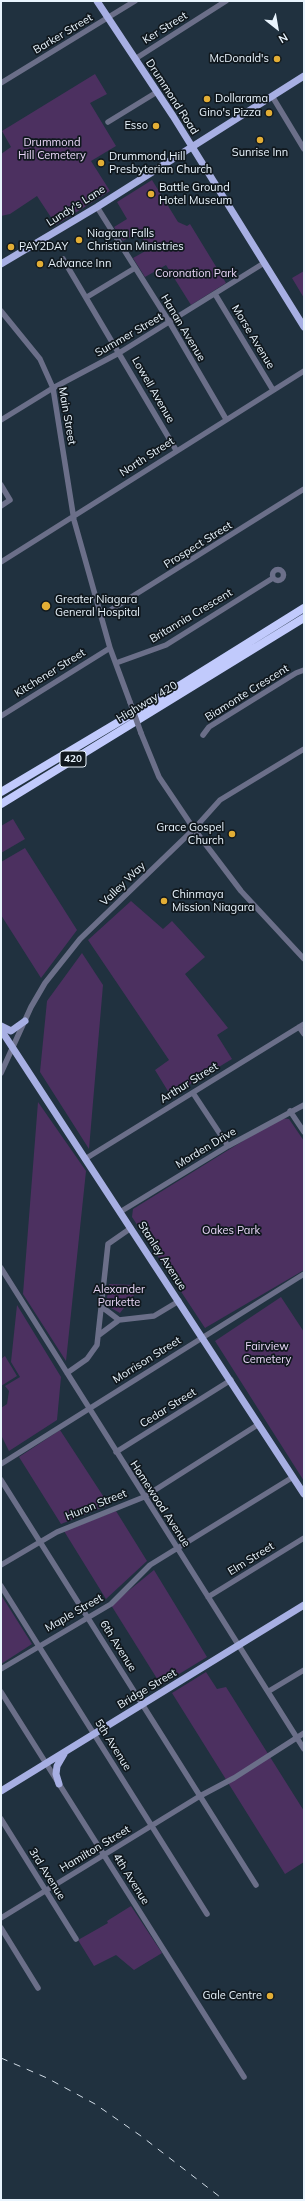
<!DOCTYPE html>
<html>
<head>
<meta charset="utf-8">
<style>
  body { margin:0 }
  #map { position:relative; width:305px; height:2201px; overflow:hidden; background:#20313f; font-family:Mulish,sans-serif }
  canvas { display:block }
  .frame { position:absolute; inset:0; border:2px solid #e9f4fd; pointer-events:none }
  .north { position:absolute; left:257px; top:8px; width:40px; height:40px; -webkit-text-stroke:3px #10181e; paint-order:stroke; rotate:149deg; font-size:11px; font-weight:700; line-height:16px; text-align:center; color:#e9f4fd }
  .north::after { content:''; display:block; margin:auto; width:14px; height:18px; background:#e9f4fd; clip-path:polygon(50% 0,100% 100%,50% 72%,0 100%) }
</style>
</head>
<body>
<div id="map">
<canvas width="305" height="2201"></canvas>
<div class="frame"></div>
<div class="north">N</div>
</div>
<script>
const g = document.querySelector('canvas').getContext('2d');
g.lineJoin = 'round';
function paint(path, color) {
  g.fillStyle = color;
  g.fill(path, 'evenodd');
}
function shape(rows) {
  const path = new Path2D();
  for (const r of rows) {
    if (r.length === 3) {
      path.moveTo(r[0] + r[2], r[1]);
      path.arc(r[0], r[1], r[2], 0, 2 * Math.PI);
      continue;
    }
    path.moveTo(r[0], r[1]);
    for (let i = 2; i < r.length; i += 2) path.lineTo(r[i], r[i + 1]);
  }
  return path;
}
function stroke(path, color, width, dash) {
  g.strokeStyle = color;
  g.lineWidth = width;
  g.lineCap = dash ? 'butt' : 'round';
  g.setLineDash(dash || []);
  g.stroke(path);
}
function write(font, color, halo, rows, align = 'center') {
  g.font = font + ' Mulish,sans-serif';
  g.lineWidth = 3.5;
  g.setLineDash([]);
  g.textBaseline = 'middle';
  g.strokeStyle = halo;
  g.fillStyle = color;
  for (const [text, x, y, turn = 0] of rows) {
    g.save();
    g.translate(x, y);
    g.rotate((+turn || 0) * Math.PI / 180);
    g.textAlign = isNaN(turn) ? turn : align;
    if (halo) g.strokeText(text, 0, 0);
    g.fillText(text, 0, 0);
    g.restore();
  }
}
paint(shape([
  [95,74,107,94,90,103,116,146,91,161,110,191,56,225,37,196,10,214,1,216,1,154,11,147,2,131],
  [152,180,178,222,187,226,190,224,226,283,191,305,166,265,145,277,133,258,149,249,139,232,123,241,114,227,127,219,117,202],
  [304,271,304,298,292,278],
  [13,819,25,839,1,853,1,826],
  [25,848,77,930,41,978,1,915,1,862],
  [131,901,163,929,172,921,205,957,185,974,228,1028,217,1035,232,1059,171,1096,155,1070,169,1060,88,940],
  [82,953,103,985,89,1149,40,1072,47,1001],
  [38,1102,86,1171,66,1361,23,1294],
  [280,1118,289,1119,304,1141,304,1270,205,1328,132,1217,133,1209],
  [109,1284,134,1285,138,1290,120,1313,111,1308,107,1298],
  [281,1297,304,1332,304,1481,215,1341],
  [17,1305,61,1377,57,1420,9,1451,1,1435,1,1408,7,1404,9,1391,5,1386,20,1377,11,1362],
  [5,1356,17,1376,1,1386,1,1359],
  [60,1430,109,1505,61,1524,19,1457],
  [116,1511,147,1561,106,1599,64,1531],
  [154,1570,207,1657,161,1685,111,1605],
  [1,1595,32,1644,1,1664],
  [206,1672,217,1689,226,1687,304,1811,304,1862,285,1874,172,1693],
  [131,1906,162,1953,134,1970,116,1955,94,1966,78,1940,108,1923,107,1921]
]), '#4c3060');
stroke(shape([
  [135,59,226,1],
  [1,83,135,1],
  [272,96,304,149],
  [108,122,157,92],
  [97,207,170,323,226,419],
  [63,259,176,450],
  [215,294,273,390],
  [87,297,135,268],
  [1,311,40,359,53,388,74,520,110,648,130,702],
  [1,420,53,388,119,353,264,263],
  [1,485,10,500,1,506],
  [1,562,304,371],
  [278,575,5.5],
  [101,616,304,489],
  [116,663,166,645,273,578],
  [1,716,110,648],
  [141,733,159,777,194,829,241,891,304,959],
  [203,735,209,727,296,673,304,670],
  [299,1027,304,1034],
  [1,1073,31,1007,45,983,80,939,194,829,220,800,304,749],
  [193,1093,228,1146],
  [290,1111,304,1132],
  [85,1159,304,1024],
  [120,1212,228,1146,304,1105],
  [1,1268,304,1749],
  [102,1307,119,1320],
  [99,1335,119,1320,154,1316,179,1301],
  [67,1373,87,1359,97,1345,108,1244,131,1228],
  [116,1452,231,1380],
  [1,1464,304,1274],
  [1,1480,256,1885],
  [1,1565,57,1532,144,1497,259,1424],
  [1,1586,207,1914],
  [208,1597,304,1538],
  [1,1669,111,1604,150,1565,293,1477],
  [269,1691,304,1670],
  [1,1692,244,2077],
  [1,1819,76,1939],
  [1,1918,200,1796,234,1778,304,1733],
  [1,1928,38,1988]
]), '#6b6f89', 5.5);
stroke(shape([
  [97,1,173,116,304,327],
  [1,264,97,207,304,76],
  [1,1026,11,1031,25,1021],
  [1,1030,304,1494],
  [59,1784,56,1774,57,1766,64,1754],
  [1,1791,304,1605]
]), '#a7afe3', 7);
stroke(shape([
  [1,792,179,686,304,608],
  [1,804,304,618]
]), '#c1cafc', 8);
stroke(shape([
  [1,2058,47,2078,95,2104,141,2136,224,2200]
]), '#d1dce6', 1, [7, 7]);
stroke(shape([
  [130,702,141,733]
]), '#6b6f89', 5.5);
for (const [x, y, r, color] of [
  [277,59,4,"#e3ae35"],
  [207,99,4,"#e3ae35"],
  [269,113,4,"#e3ae35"],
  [156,126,4,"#e3ae35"],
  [260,140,4,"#e3ae35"],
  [101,163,4,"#e3ae35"],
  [151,194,4,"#e3ae35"],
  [79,240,4,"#e3ae35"],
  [11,247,4,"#e3ae35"],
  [40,264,4,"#e3ae35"],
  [46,606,5,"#e3ae35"],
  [232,834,4,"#e3ae35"],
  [164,901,4,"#e3ae35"],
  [270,1996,4,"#e3ae35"]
]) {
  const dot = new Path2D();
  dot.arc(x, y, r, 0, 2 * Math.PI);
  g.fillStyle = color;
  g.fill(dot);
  stroke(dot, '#10181e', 1.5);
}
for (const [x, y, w] of [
  [73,759,26]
]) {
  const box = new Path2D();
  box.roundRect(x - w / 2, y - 8, w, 16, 3);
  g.fillStyle = '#10181e';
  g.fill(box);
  stroke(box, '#e9f4fd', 1);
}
write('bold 10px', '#e9f4fd', null, [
  ["420",73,759]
]);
write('11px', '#e9f4fd', '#10181e', [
  ["Ker Street",165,28,-32],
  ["Barker Street",63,34,-31],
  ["Drummond Road",172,97,57],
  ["Lundy's Lane",76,206,-32],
  ["Hanan Avenue",183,328,59],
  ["Summer Street",129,335,-30],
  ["Morse Avenue",253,337,59],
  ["Lowell Avenue",153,390,60],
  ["Main Street",67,416,80],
  ["North Street",147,457,-33],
  ["Prospect Street",198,545,-32],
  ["Britannia Crescent",191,616,-31],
  ["Kitchener Street",50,673,-32],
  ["Biamonte Crescent",247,693,-32],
  ["Highway 420",147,702,-31],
  ["Valley Way",123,884,-44],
  ["Arthur Street",189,1083,-32],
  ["Morden Drive",206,1148,-31],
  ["Stanley Avenue",162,1256,57],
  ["Morrison Street",147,1360,-32],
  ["Cedar Street",168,1408,-32],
  ["Homewood Avenue",160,1504,57],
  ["Huron Street",96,1505,-22],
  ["Elm Street",251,1559,-32],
  ["Maple Street",74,1613,-30],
  ["6th Avenue",118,1646,58],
  ["Bridge Street",147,1689,-31],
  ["5th Avenue",113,1745,58],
  ["Hamilton Street",95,1849,-31],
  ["3rd Avenue",47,1874,58],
  ["4th Avenue",131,1879,58]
]);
write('11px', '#e9f4fd', '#10181e', [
  ["McDonald's",269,59,"right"],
  ["Dollarama",215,99],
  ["Gino's Pizza",261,113,"right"],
  ["Esso",148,126,"right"],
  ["Sunrise Inn",260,153,"center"],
  ["Drummond Hill",109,157],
  ["Presbyterian Church",109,170],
  ["Battle Ground",159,188],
  ["Hotel Museum",159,201],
  ["Niagara Falls",87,234],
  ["Christian Ministries",87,247],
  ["PAY2DAY",19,247],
  ["Advance Inn",48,264],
  ["Greater Niagara",55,600],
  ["General Hospital",55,613],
  ["Grace Gospel",224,828,"right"],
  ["Church",224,841,"right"],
  ["Chinmaya",172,895],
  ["Mission Niagara",172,908],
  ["Gale Centre",262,1996,"right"]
], 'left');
write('11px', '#e8d6f6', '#10181e', [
  ["Drummond",52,143],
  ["Hill Cemetery",52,156],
  ["Coronation Park",196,274],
  ["Oakes Park",231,1231],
  ["Alexander",119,1290],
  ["Parkette",119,1303],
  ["Fairview",267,1347],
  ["Cemetery",267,1360]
]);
</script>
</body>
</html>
